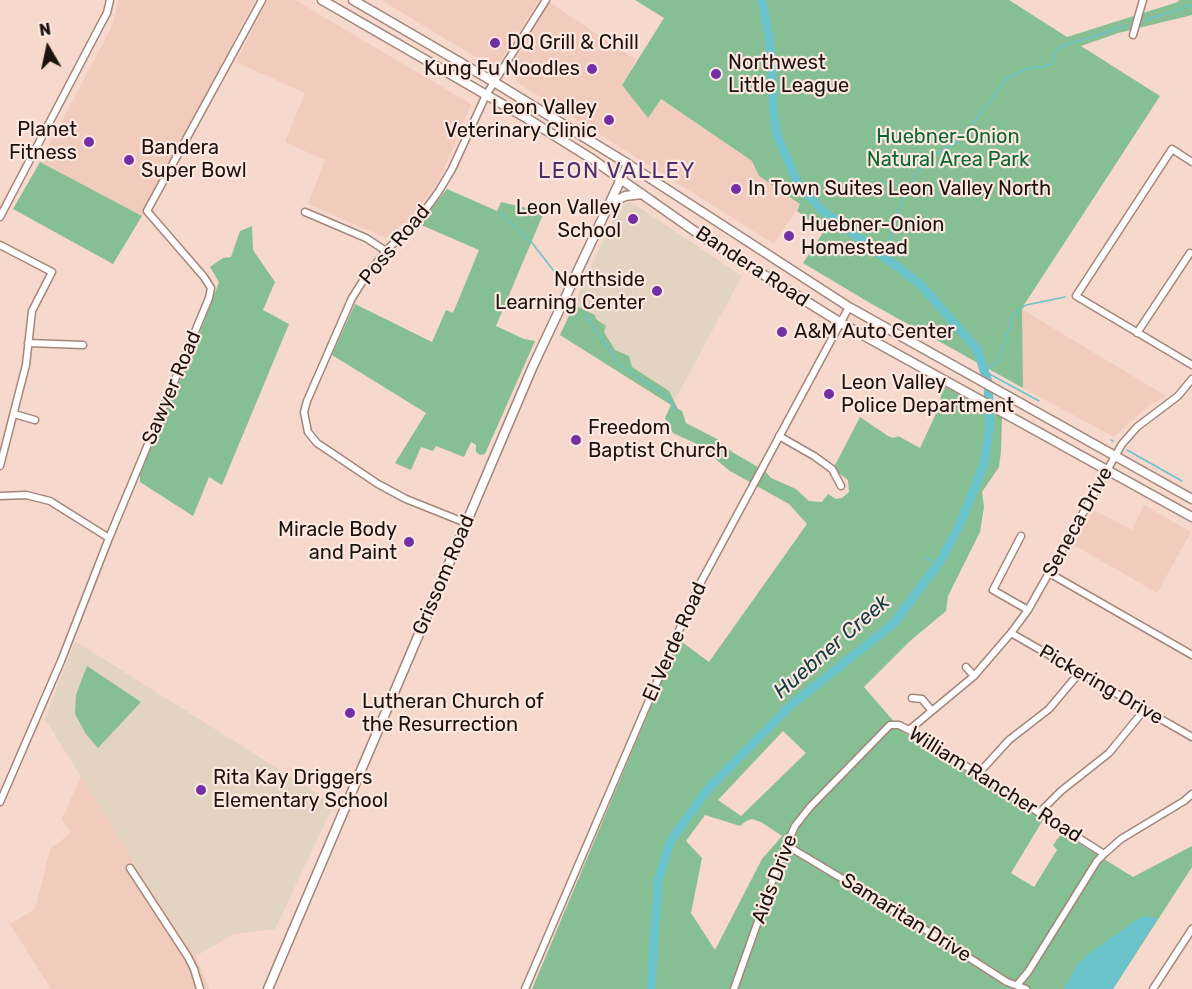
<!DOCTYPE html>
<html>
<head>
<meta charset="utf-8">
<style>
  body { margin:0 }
  #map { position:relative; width:1192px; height:989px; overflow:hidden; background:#f7d8cc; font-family:Rubik,sans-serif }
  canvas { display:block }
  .north { position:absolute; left:18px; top:18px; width:60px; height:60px; -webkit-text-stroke:4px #fce8e1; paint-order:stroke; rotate:351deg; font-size:16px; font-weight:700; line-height:24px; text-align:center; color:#1c120e }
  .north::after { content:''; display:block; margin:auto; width:21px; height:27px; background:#1c120e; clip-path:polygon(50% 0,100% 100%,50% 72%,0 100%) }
</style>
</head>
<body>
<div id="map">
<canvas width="1192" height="989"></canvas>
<div class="north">N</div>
</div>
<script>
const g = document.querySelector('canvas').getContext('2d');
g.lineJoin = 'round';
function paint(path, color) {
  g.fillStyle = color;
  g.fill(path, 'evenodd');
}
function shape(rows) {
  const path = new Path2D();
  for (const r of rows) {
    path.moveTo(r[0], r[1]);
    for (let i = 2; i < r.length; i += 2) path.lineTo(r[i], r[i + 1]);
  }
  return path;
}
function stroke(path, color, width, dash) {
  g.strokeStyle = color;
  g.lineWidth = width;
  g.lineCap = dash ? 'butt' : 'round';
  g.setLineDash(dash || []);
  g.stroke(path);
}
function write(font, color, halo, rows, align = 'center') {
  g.font = font + ' Rubik,sans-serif';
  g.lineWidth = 4.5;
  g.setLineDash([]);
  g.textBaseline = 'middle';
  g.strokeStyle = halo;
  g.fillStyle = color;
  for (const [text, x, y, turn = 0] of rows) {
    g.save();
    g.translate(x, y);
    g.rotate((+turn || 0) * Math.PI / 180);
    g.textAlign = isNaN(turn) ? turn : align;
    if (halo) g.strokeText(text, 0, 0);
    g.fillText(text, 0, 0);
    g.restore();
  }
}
paint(shape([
  [119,0,255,0,142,216,40,162,112,26],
  [268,0,295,0,471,104,439,181,411,217,386,238,308,204,325,160,285,142,305,93,236,62],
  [381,0,539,0,497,66,492,67],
  [549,2,636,60,622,85,648,117,660,99,752,161,759,176,800,204,774,244,518,83,510,69],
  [1022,308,1033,316,1166,396,1147,407,1114,437,1023,388],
  [1144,505,1191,532,1157,593,1074,545,1094,510,1132,530],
  [81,776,144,878,196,956,209,989,51,989,10,924,35,909,50,849,71,833,62,819]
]), '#f1cbbb');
paint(shape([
  [631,202,742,276,672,405,560,335,616,212,621,206],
  [75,641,334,804,275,929,234,934,196,956,144,878,45,719]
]), '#e2d4c1');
paint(shape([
  [635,0,1009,0,1067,37,1178,2,1179,0,1192,0,1192,15,1118,33,1081,46,1160,96,1022,308,1023,388,870,303,803,263,824,231,797,211,800,204,759,176,752,161,661,99,648,118,622,85,664,18],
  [40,162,142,216,113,264,13,209],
  [447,189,497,211,501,202,544,212,496,326,524,339,535,341,485,454,480,455,476,452,476,445,471,442,464,457,436,446,433,451,421,447,411,470,395,463,426,413,332,355,355,304,432,342,446,310,453,313,479,250,419,224],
  [252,226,253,250,275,282,263,310,289,324,222,485,209,477,193,516,140,482,140,474,202,327,219,282,210,267,223,258,231,257,240,231],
  [574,305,595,315,596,319,606,326,604,332,615,350,629,356,632,367,669,391,678,409,682,411,686,423,719,440,732,452,765,471,771,478,796,489,809,501,822,502,828,494,836,499,842,498,849,492,848,480,833,469,860,417,888,436,894,438,898,436,920,448,940,405,942,385,1002,417,1001,451,999,467,982,492,984,507,980,532,948,596,946,611,910,641,864,687,903,732,1043,820,1011,873,1034,887,1057,850,1053,845,1062,833,1133,877,1192,846,1192,867,1113,989,532,989,679,640,709,662,807,524,789,504,730,471,697,444,673,433,665,418,671,405,560,335],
  [783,731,806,753,741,816,718,800],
  [705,815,740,826,746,821,752,819,761,822,782,836,762,859,715,950,691,913,702,858,686,841],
  [87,666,141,702,98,748,86,734,75,714,76,695]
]), '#87bf94');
paint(shape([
  [1144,916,1158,918,1113,989,1063,989,1078,964,1087,955,1136,920]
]), '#6ac2cb');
stroke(shape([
  [1143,21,1192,5],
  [500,212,532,243,561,280],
  [881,254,891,237,896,216,918,172,936,154,956,143,976,120,1006,79,1025,69,1043,67,1052,64,1055,58,1054,52,1060,47,1128,25],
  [584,314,619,364,669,398,674,410],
  [1039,401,984,371,999,361,1012,319,1017,312,1026,305,1065,297],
  [1111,440,1113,441],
  [1127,450,1182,481],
  [926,557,937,564]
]), '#6ac2cb', 1.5);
stroke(shape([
  [651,989,658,881,671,840,708,789,790,706,894,623,941,560,960,524,984,464,990,425,988,382,977,349,920,284,822,210,798,184,777,135,774,115,770,43,762,0]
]), '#6ac2cb', 9);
const minor = shape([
  [1133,35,1143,0],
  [1192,162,1172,149,1076,296,1192,365],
  [305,212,366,238,386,251],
  [0,217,101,24,107,13,110,0],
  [0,245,52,272,32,311,26,365,0,466],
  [1137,333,1190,253],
  [28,343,83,345],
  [14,414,35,420],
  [779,436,814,456,832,469,841,486],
  [0,496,26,495,50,501,109,538],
  [466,523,406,499,378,484,317,443,308,432,304,412,307,401,352,298,366,276,386,251,423,213,439,191,452,169,486,95,546,0],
  [1021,536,993,590,1028,610],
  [1049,573,1192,655],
  [1011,633,1192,737],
  [966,667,974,676],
  [912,698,922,699,932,711],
  [909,730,974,676,1011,633,1028,610,1122,444,1137,427,1178,396,1192,379],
  [978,774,1009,740,1049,709,1080,672],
  [0,802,61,661,109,538,209,298,211,288,204,277,147,211,262,0],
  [1039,813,1061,791,1109,753,1145,709],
  [786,845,896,911,1007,982,1026,989],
  [130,868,188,957,194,969,200,989],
  [1017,985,1028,972,1097,861,1104,854,1121,839,1184,801,1192,794],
  [525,989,681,626,701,582,849,307],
  [734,989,779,862,795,826,810,807,890,725,899,725,909,730,1104,854],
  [1153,989,1192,929]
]);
const major = shape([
  [322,0,528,119,592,159,703,237,841,323,1192,517],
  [353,0,494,82,628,164,849,307,1192,499],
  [610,204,625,196,642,194],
  [268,989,533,366,628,164]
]);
stroke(minor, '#a3867b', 9);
stroke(major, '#a3867b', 11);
stroke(minor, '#fff', 6);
stroke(major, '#fff', 8);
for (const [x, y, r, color] of [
  [495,43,6,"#7330a5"],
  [592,69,6,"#7330a5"],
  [716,74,6,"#7330a5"],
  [609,120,6,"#7330a5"],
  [89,142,6,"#7330a5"],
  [129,160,6,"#7330a5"],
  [736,189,6,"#7330a5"],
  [633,219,6,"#7330a5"],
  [789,236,6,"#7330a5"],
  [657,291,6,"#7330a5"],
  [782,332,6,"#7330a5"],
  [829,394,6,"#7330a5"],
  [576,440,6,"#7330a5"],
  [409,542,6,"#7330a5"],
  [350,713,6,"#7330a5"],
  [201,790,6,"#7330a5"]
]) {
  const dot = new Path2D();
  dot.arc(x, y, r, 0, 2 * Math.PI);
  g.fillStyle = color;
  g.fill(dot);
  stroke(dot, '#fce8e1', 2);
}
write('20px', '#1c120e', '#fce8e1', [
  ["DQ Grill & Chill",507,43],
  ["Northwest",728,63],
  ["Little League",728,86],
  ["Kung Fu Noodles",580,69,"right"],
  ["Leon Valley",597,108,"right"],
  ["Veterinary Clinic",597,131,"right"],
  ["Planet",77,130,"right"],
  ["Fitness",77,153,"right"],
  ["Bandera",141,148],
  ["Super Bowl",141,171],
  ["In Town Suites Leon Valley North",748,189],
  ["Leon Valley",621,208,"right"],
  ["School",621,231,"right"],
  ["Huebner-Onion",801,225],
  ["Homestead",801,248],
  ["Northside",645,280,"right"],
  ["Learning Center",645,303,"right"],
  ["A&M Auto Center",794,332],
  ["Leon Valley",841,383],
  ["Police Department",841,406],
  ["Freedom",588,428],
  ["Baptist Church",588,451],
  ["Miracle Body",397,530,"right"],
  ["and Paint",397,553,"right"],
  ["Lutheran Church of",362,702],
  ["the Resurrection",362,725],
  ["Rita Kay Driggers",213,778],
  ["Elementary School",213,801]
], 'left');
write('20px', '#0b6732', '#fce8e1', [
  ["Huebner-Onion",948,137],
  ["Natural Area Park",948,160]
]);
write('20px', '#1c120e', '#fce8e1', [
  ["Poss Road",395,245,-50],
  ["Bandera Road",752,267,33],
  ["Sawyer Road",172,388,-67],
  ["Seneca Drive",1078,522,-61],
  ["Grissom Road",444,575,-67],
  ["El Verde Road",675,642,-66],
  ["Pickering Drive",1101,685,30],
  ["William Rancher Road",995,785,32],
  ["Aids Drive",775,879,-69],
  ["Samaritan Drive",906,918,32]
]);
write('italic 21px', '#133d42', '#fce8e1', [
  ["Huebner Creek",832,647,-41]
]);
g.letterSpacing = '1.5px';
write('22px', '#4d2e68', '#fce8e1', [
  ["LEON VALLEY",617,172]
]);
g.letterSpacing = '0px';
</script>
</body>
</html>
